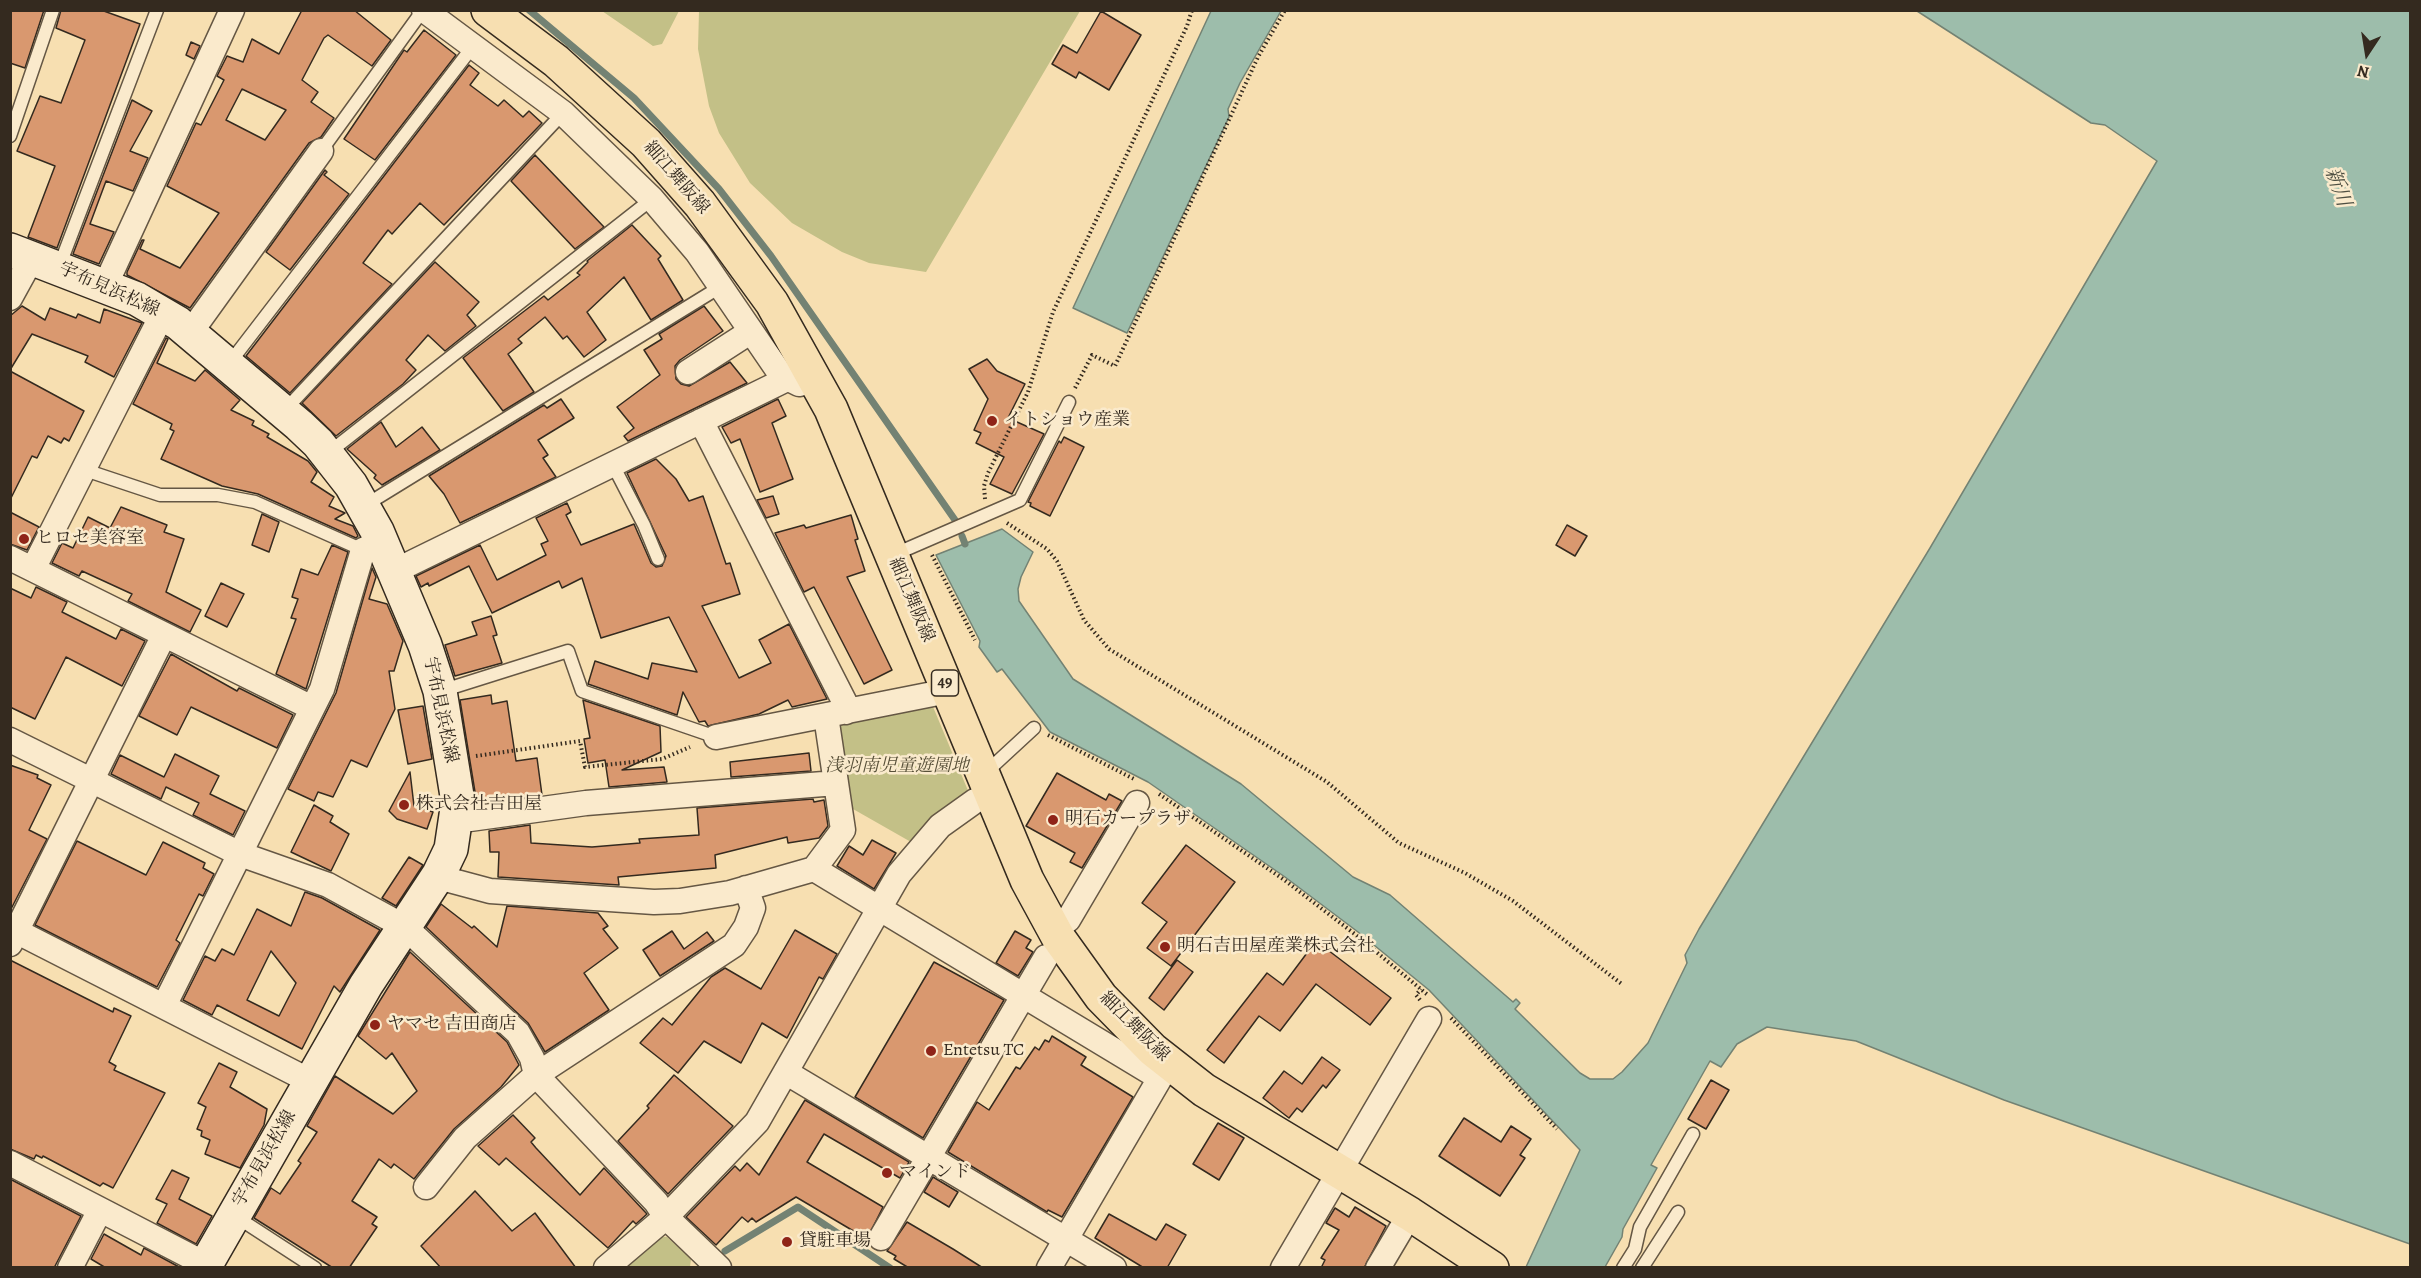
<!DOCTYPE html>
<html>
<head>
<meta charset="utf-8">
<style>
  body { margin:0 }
  #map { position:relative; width:2421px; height:1278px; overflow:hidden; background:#f7dfb1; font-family:Alegreya,serif }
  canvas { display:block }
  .frame { position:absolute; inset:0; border:12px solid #342a1f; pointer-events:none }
  .north { position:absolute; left:2337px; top:24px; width:60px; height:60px; -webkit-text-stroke:4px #faeacc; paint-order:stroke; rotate:192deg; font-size:16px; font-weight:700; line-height:24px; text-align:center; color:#342a1f }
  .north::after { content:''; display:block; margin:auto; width:21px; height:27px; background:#342a1f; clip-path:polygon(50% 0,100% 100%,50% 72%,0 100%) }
</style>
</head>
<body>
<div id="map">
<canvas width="2421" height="1278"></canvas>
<div class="frame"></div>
<div class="north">N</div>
</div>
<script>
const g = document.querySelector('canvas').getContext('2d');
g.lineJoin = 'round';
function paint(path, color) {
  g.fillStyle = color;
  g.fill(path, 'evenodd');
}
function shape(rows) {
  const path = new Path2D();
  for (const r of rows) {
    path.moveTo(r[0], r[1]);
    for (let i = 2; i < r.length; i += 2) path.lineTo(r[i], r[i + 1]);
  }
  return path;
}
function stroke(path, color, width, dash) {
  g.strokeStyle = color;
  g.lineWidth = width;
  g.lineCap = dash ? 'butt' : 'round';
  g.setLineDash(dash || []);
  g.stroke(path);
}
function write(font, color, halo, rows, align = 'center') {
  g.font = font + ' Alegreya,"Noto Serif JP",serif';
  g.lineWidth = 5;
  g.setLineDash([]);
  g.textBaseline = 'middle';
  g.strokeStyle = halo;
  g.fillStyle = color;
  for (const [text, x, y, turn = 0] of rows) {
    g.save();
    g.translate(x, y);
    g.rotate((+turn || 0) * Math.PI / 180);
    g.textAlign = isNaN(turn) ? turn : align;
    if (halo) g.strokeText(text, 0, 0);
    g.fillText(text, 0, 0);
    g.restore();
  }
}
paint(shape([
  [602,11,679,11,662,44,653,46],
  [699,11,699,10,1080,11,926,272,869,263,842,252,792,223,750,183,719,133,709,106,698,49],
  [931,702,969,793,911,842,846,805,833,722],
  [654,1236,667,1237,691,1259,690,1267,616,1268]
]), '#c3c087');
const water = shape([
  [1211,11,1281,11,1240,83,1228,109,1229,117,1127,333,1073,308,1211,11],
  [1917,11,2410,11,2410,1244,2004,1100,1856,1041,1767,1027,1737,1044,1721,1067,1710,1061,1651,1165,1657,1168,1623,1229,1622,1237,1605,1267,1526,1267,1580,1150,1429,990,1358,932,1285,877,1148,782,1050,732,1002,669,997,672,979,647,980,641,936,555,1002,529,1033,552,1021,577,1018,589,1019,601,1073,679,1241,784,1353,877,1390,895,1513,1002,1516,999,1520,1003,1515,1009,1580,1073,1590,1079,1613,1079,1622,1072,1648,1043,1687,963,1685,955,1699,929,1930,548,2157,161,2105,125,2091,123,1917,11]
]);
paint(water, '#9dbdab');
stroke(water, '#738273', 1.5);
stroke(shape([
  [529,10,634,98,719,189,771,256,955,520],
  [962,536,965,544],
  [725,1251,798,1207,890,1268]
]), '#738273', 7);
const building = shape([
  [10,10,44,10,25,68,10,63,10,10],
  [61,10,101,10,140,24,57,248,28,237,55,166,17,151,40,96,61,103,85,40,56,28,61,10],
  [302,10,354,10,391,40,372,66,328,35,324,38,302,80,318,92,311,102,334,118,321,137,309,143,190,308,127,275,127,272,142,240,144,240,140,249,180,268,219,213,167,186,196,123,201,125,224,80,217,76,227,56,243,62,252,39,279,54,302,10],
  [242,89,286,110,265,140,226,120,242,89],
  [1101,11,1141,35,1109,90,1079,72,1076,78,1052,64,1063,45,1077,53,1101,11],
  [424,30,456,55,375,160,344,139,404,50,407,52,424,30],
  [191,42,200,46,194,59,186,55,191,42],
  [469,65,479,73,470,85,498,106,504,100,523,117,529,111,542,123,444,225,420,203,392,234,388,230,363,263,392,284,290,393,246,356,469,65],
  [132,100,152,111,130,151,148,158,133,191,106,181,90,224,114,232,99,264,73,254,132,100],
  [535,155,604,227,575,249,511,181,535,155],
  [325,170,327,172,324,175,349,194,290,270,266,252,325,170],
  [632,225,661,256,658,259,683,300,651,320,624,277,587,312,606,340,584,357,567,336,563,339,545,317,518,339,522,343,508,354,534,392,503,411,463,358,544,296,548,300,580,275,577,273,588,262,587,261,632,225],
  [435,262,479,302,467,315,476,326,445,351,428,335,406,360,416,370,403,384,336,436,302,403,435,262],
  [22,306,45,320,50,308,76,318,78,314,100,323,104,309,142,323,114,377,85,362,88,356,32,334,10,370,10,316,22,306],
  [704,306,723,331,680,360,675,366,676,379,681,384,689,386,730,362,747,383,628,441,624,436,634,428,617,407,660,375,644,350,662,339,659,334,704,306],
  [166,338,168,339,157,363,195,381,205,370,240,400,231,410,254,421,252,425,269,434,267,437,308,461,317,472,311,482,334,497,329,506,345,513,335,519,353,526,358,536,356,538,258,494,222,486,161,459,174,431,170,429,172,424,133,404,166,338],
  [987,359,997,371,1025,384,1008,418,1044,434,1012,494,990,484,1004,457,976,443,981,433,974,430,988,399,969,369,987,359],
  [10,371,84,411,69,441,64,438,61,443,48,436,37,458,32,456,10,500,10,371],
  [561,399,574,418,538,440,548,455,543,458,556,477,460,523,444,494,429,476,544,405,547,408,561,399],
  [778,399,786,416,772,423,793,479,760,492,740,439,731,443,722,427,778,399],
  [381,422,396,447,422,427,440,450,382,485,374,478,376,475,347,449,381,422],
  [1064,437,1084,447,1050,516,1030,506,1031,503,1028,502,1059,441,1061,443,1064,437],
  [656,459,676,479,689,501,703,496,726,564,730,563,740,594,702,606,739,678,771,663,759,640,789,624,827,699,792,707,788,700,759,714,708,726,705,721,699,722,683,692,677,715,588,684,595,661,648,679,652,663,697,672,669,617,601,638,582,578,562,588,559,581,492,613,469,566,429,586,428,583,421,587,416,576,480,545,497,580,546,555,541,544,548,541,536,518,567,503,571,512,566,515,581,545,634,524,651,563,656,567,662,566,666,556,627,473,656,459],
  [773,496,779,514,766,518,757,500,773,496],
  [121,507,167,525,164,532,184,539,166,592,201,610,190,632,128,601,132,594,82,571,79,576,52,563,62,543,73,548,88,517,110,528,121,507],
  [10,512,39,527,27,550,10,544,10,512],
  [262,514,279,522,269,552,252,545,262,514],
  [851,515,858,539,855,540,865,571,847,577,892,670,864,684,814,587,804,592,775,533,804,525,806,528,851,515],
  [1567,525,1587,536,1575,556,1556,545,1567,525],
  [332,545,348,552,306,689,276,674,296,619,291,618,298,599,292,597,301,569,318,575,332,545],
  [372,568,376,577,369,599,387,604,403,641,394,671,389,671,395,709,367,767,351,760,333,797,318,792,314,801,288,789,336,693,372,568],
  [221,583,244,594,227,627,205,616,221,583],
  [36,587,67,602,62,612,116,639,121,629,145,641,122,686,66,657,35,719,10,707,10,588,31,598,36,587],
  [491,616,497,635,493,636,502,663,455,676,445,645,477,635,472,622,491,616],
  [171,654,237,691,239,688,293,715,277,748,191,707,177,735,139,716,171,654],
  [491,695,492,704,507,701,516,761,537,758,542,795,477,804,460,700,491,695],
  [583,700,660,726,661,752,622,770,664,767,667,782,609,787,605,760,588,763,584,739,590,738,583,700],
  [423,706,432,759,408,764,398,710,423,706],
  [809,753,811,771,731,777,730,762,809,753],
  [175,754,219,776,210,794,245,811,233,835,193,815,199,803,166,787,161,799,111,774,120,755,164,777,175,754],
  [10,765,38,775,37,778,51,785,29,830,47,839,10,911,10,765],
  [410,772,414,806,433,812,427,829,397,819,389,811,410,772],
  [1057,773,1106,800,1109,794,1122,801,1082,868,1070,862,1075,853,1026,826,1057,773],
  [813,799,814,802,824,800,828,826,819,838,788,843,787,837,715,855,716,868,618,877,619,885,498,877,499,852,490,852,489,831,530,825,531,843,592,847,640,843,639,839,699,835,697,808,813,799],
  [314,805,333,816,330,822,349,834,331,871,291,852,314,805],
  [872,840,896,853,874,889,837,866,849,846,863,855,872,840],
  [77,841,146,875,163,842,205,863,203,868,214,874,203,896,199,894,176,940,180,943,157,987,35,925,77,841],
  [1186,845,1235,882,1171,966,1147,948,1167,922,1142,903,1186,845],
  [409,857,423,865,396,906,382,898,409,857],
  [305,892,322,898,380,930,340,992,334,986,302,1049,217,1005,212,1015,183,1000,205,956,215,961,222,949,234,955,257,909,291,926,305,892],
  [271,951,296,983,279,1016,247,1000,271,951],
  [441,904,472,928,474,926,497,947,507,906,598,913,608,926,603,929,618,948,584,973,609,1010,545,1052,528,1023,426,927,441,904],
  [795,930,837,954,823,979,819,977,787,1038,762,1023,741,1063,704,1041,678,1073,640,1043,663,1018,672,1025,711,977,725,968,761,989,795,930],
  [672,931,684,949,707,932,714,941,660,976,643,950,672,931],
  [1015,931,1031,940,1026,948,1033,952,1018,976,996,963,1015,931],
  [1316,941,1391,998,1370,1025,1316,984,1280,1031,1259,1016,1224,1063,1207,1050,1267,973,1283,985,1316,941],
  [410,952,507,1042,519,1065,501,1087,454,1129,414,1179,394,1164,391,1168,379,1159,352,1201,377,1217,372,1224,377,1227,349,1268,333,1268,254,1218,271,1188,280,1194,301,1163,298,1161,317,1132,307,1126,335,1076,393,1114,417,1091,392,1053,386,1059,358,1036,410,952],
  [10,960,113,1012,114,1008,131,1016,109,1062,116,1066,114,1070,165,1093,113,1188,103,1183,100,1186,43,1156,42,1158,36,1155,34,1159,10,1149,10,960],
  [1177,960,1193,972,1164,1010,1149,998,1177,960],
  [934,962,1004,1000,923,1138,855,1097,934,962],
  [1052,1036,1086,1057,1081,1065,1133,1097,1062,1217,1048,1210,1047,1212,948,1152,977,1102,989,1110,1016,1067,1020,1069,1035,1047,1039,1050,1045,1040,1049,1042,1052,1036],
  [1322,1057,1340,1070,1326,1088,1323,1085,1302,1112,1297,1108,1289,1118,1263,1098,1284,1071,1302,1084,1322,1057],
  [219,1063,237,1072,230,1087,267,1109,264,1125,240,1168,205,1154,210,1140,201,1136,202,1131,197,1129,206,1107,198,1103,219,1063],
  [674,1075,733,1126,668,1194,618,1141,649,1108,647,1106,674,1075],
  [1711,1080,1729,1090,1706,1129,1688,1119,1711,1080],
  [805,1100,909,1162,900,1178,824,1134,807,1162,883,1207,867,1239,796,1197,756,1222,752,1218,748,1222,742,1217,716,1245,686,1217,735,1166,740,1171,747,1163,759,1175,805,1100],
  [513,1115,535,1138,531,1142,536,1148,580,1195,604,1168,647,1214,636,1224,633,1221,608,1248,506,1158,499,1165,478,1146,513,1115],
  [1464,1118,1501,1142,1511,1126,1531,1139,1520,1155,1525,1158,1500,1196,1439,1156,1464,1118],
  [1218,1123,1244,1138,1219,1180,1193,1164,1218,1123],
  [172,1170,189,1178,179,1199,212,1216,196,1244,157,1223,167,1204,156,1199,172,1170],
  [933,1177,958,1192,949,1207,924,1192,933,1177],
  [10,1179,81,1216,54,1268,10,1268,10,1179],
  [475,1191,512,1231,535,1213,576,1268,441,1268,421,1246,475,1191],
  [1355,1207,1386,1226,1364,1268,1321,1268,1325,1260,1321,1258,1339,1230,1326,1223,1335,1208,1349,1217,1355,1207],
  [1109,1214,1156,1240,1166,1224,1186,1235,1167,1268,1144,1268,1095,1238,1109,1214],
  [907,1222,953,1249,983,1268,909,1268,894,1259,896,1256,887,1251,907,1222],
  [104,1234,141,1255,144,1248,181,1268,106,1268,91,1259,104,1234]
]);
paint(building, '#d9986f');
stroke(building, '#342a1f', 1.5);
const lane = shape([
  [10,136,53,10],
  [321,151,423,10],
  [59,267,157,10],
  [228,365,474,45],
  [285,410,563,113],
  [327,454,652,199],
  [613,465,644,525,658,559],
  [85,470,160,495,218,495,255,502,363,550],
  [364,506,720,287],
  [893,555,1020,500,1069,402],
  [441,691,568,651,582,691,716,737],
  [983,769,995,764,1034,728],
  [235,1216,315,1268],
  [1623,1268,1635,1249,1640,1227,1693,1134],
  [1642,1268,1678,1212]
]);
const street = shape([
  [424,10,563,113,652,199,697,252,781,375,799,384,816,380],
  [105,286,232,10],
  [10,298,32,258],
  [190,333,321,151],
  [688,372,750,332],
  [701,421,844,701,846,712],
  [10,558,312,708],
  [33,569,163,313],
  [395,571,787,379],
  [716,737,948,691],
  [10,740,240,854,328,885,405,927,518,1033,532,1058,536,1075,656,1202,666,1217,719,1268],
  [458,818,470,819,586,803,836,783],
  [814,869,843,830,826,716],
  [439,874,449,880,490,891,654,902,680,901,730,893,814,869,1160,1078],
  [10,928,310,1081],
  [1053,929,1068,920,1137,803],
  [10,944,164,635],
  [164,1006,322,689,363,550,382,541],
  [787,1073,1114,1268],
  [10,1163,205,1264],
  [426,1187,465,1138,536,1075,734,945,746,927,753,908,746,888],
  [881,1238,1046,957],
  [70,1268,100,1210],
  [606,1268,666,1217,757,1122,899,874,940,826,975,801,992,794],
  [1049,1268,1160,1078,1169,1067],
  [1283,1268,1429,1019],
  [1378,1268,1410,1214]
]);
const secondary = shape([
  [10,250,137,299,178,323,299,425,318,443,351,485,377,531,425,645,440,691,458,802,451,849,439,874,366,985,204,1268]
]);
const primary = shape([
  [488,10,556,61,646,143,700,204,772,303,831,409,1027,880,1058,937,1101,997,1153,1050,1204,1090,1410,1214,1492,1268]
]);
stroke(lane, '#655744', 15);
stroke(street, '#655744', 27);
stroke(secondary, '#342a1f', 36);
stroke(primary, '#342a1f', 36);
stroke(shape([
  [1075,388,1092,355,1115,366,1258,57,1285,10],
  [985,499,984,486,988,473,1028,392,1053,312,1187,26,1192,10],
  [1007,523,1047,549,1057,561,1084,620,1109,649,1327,782,1399,843,1465,873,1513,901,1623,985],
  [932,555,975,640],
  [1048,735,1134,779],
  [476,756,580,741,585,767,662,759,690,747],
  [1159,794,1283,879,1356,935,1429,996],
  [1420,1000,1416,995,1421,989],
  [1451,1018,1557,1129]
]), '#342a1f', 4, [1.5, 3]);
stroke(lane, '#faeacc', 12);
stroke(street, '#faeacc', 24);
stroke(secondary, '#faeacc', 33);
stroke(primary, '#f7dfb1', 33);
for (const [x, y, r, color] of [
  [992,421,6,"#8f2418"],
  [24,539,6,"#8f2418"],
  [404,805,6,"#8f2418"],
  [1053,820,6,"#8f2418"],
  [1165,947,6,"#8f2418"],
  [375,1025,6,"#8f2418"],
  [931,1051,6,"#8f2418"],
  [887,1173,6,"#8f2418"],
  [787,1242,6,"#8f2418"]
]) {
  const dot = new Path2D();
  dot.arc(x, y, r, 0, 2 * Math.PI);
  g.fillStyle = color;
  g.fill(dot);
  stroke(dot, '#faeacc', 2);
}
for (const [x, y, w] of [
  [945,683,27]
]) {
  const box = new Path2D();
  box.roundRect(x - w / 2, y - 13, w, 26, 4.5);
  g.fillStyle = '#faeacc';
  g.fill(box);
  stroke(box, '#342a1f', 1.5);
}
write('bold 16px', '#342a1f', null, [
  ["49",945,683]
]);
write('18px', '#342a1f', '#faeacc', [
  ["細江舞阪線",676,178,49],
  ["宇布見浜松線",109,290,24],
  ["細江舞阪線",911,600,67],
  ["宇布見浜松線",440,710,78],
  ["細江舞阪線",1134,1027,45],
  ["宇布見浜松線",265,1159,-60]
]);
write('18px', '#342a1f', '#faeacc', [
  ["イトショウ産業",1004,421],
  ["ヒロセ美容室",36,539],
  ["株式会社吉田屋",416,805],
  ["明石カープラザ",1065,820],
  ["明石吉田屋産業株式会社",1177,947],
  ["ヤマセ 吉田商店",387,1025],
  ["Entetsu TC",943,1051],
  ["マインド",899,1173],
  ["貸駐車場",799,1242]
], 'left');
write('italic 18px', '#585039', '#faeacc', [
  ["浅羽南児童遊園地",897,767]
]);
write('italic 20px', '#4e4f42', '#faeacc', [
  ["新川",2337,187,70]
]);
</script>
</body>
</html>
